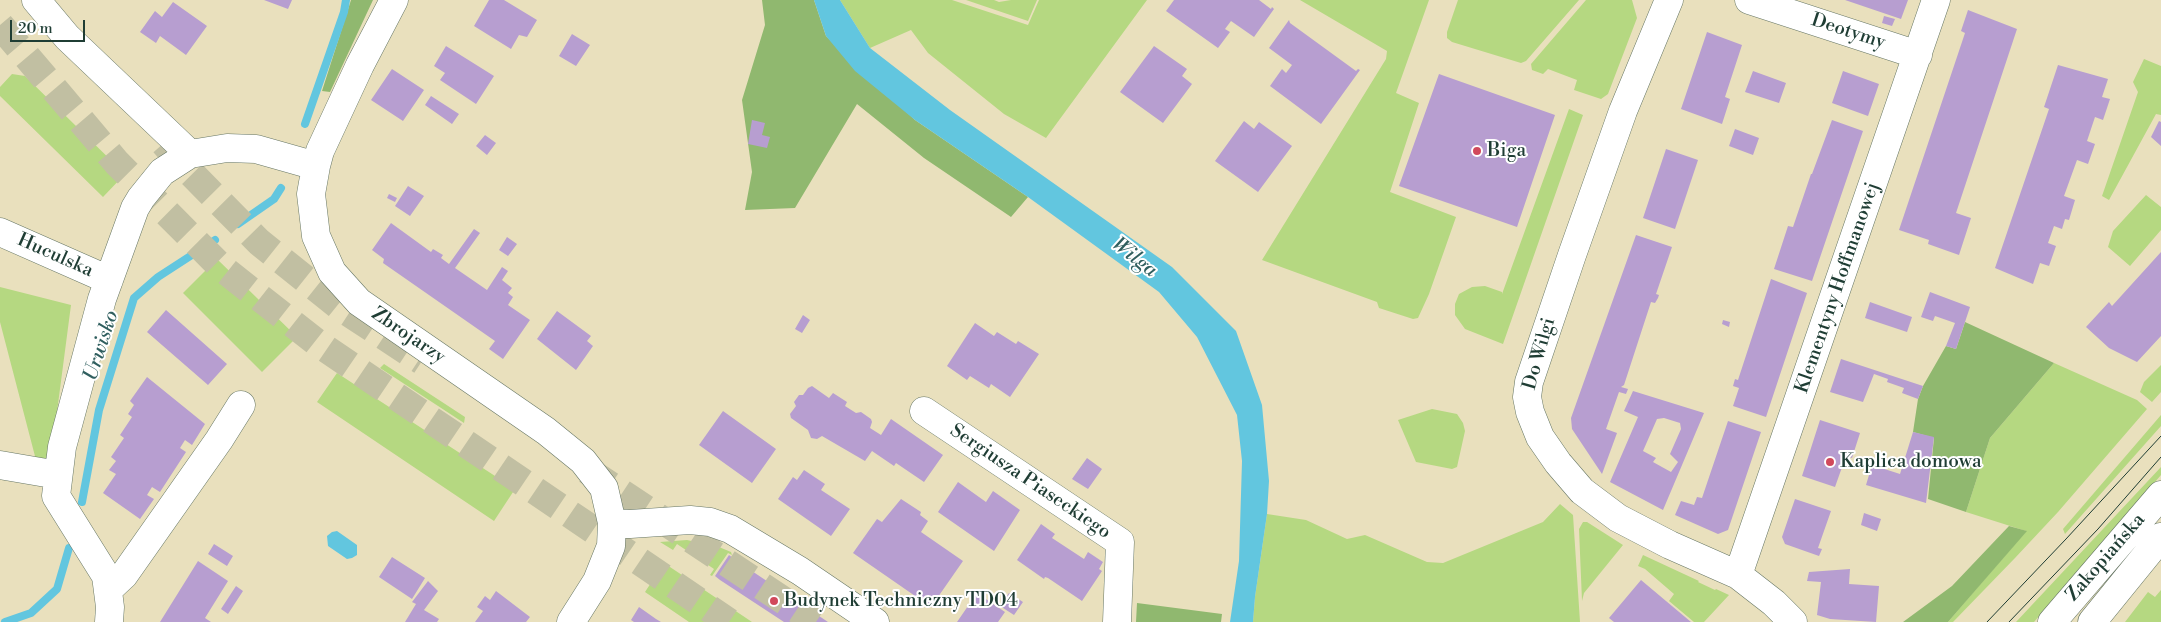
<!DOCTYPE html>
<html>
<head>
<meta charset="utf-8">
<style>
  body { margin:0 }
  #map { position:relative; width:2161px; height:622px; overflow:hidden; background:#e9e0bd; font-family:"Libre Bodoni",serif }
  canvas { display:block }
  .scale { position:absolute; left:10px; top:20px; width:75px; height:22px; box-sizing:border-box; border:2px solid #1f3d34; border-top:0; padding-left:6px; font-size:15px; line-height:18px; white-space:nowrap; color:#1f3d34; -webkit-text-stroke:4px #fff; paint-order:stroke }
</style>
</head>
<body>
<div id="map">
<canvas width="2161" height="622"></canvas>
<div class="scale">20 m</div>
</div>
<script>
const g = document.querySelector('canvas').getContext('2d');
g.lineJoin = 'round';
function paint(path, color) {
  g.fillStyle = color;
  g.fill(path, 'evenodd');
}
function shape(rows) {
  const path = new Path2D();
  for (const r of rows) {
    path.moveTo(r[0], r[1]);
    for (let i = 2; i < r.length; i += 2) path.lineTo(r[i], r[i + 1]);
  }
  return path;
}
function stroke(path, color, width, dash) {
  g.strokeStyle = color;
  g.lineWidth = width;
  g.lineCap = dash ? 'butt' : 'round';
  g.setLineDash(dash || []);
  g.stroke(path);
}
function write(font, color, halo, rows, align = 'center') {
  g.font = font + ' "Libre Bodoni",serif';
  g.lineWidth = 4;
  g.setLineDash([]);
  g.textBaseline = 'middle';
  g.strokeStyle = halo;
  g.fillStyle = color;
  for (const [text, x, y, turn = 0] of rows) {
    g.save();
    g.translate(x, y);
    g.rotate((+turn || 0) * Math.PI / 180);
    g.textAlign = isNaN(turn) ? turn : align;
    if (halo) g.strokeText(text, 0, 0);
    g.fillText(text, 0, 0);
    g.restore();
  }
}
paint(shape([
  [840,0,952,0,1028,25,1039,0,1147,0,1046,138,1004,114,928,53,911,30,870,48],
  [966,0,994,0,999,2,1011,0,1037,0,1028,21],
  [1300,0,1429,0,1396,93,1419,103,1390,192,1456,217,1429,294,1418,318,1413,319,1379,308,1377,302,1262,260,1386,59,1387,51],
  [1458,0,1579,0,1526,61,1521,63,1452,42,1447,38,1447,32],
  [1586,0,1632,0,1637,18,1608,94,1601,99,1574,90,1577,80,1548,69,1543,74,1532,70,1531,64],
  [2144,59,2161,66,2161,115,2156,114,2109,200,2102,196,2138,92,2133,82],
  [12,74,25,76,125,174,103,197,0,96,0,87],
  [1569,109,1583,115,1503,344,1465,329,1455,315,1455,304,1459,294,1472,287,1485,286,1502,292,1502,294],
  [2146,195,2161,207,2161,230,2130,266,2108,247,2113,231],
  [217,259,297,337,262,372,183,293],
  [0,287,71,305,50,465,36,460,0,322],
  [2054,363,2137,400,2147,409,2058,512,2015,558,1953,622,1948,622,2026,531,1966,512,1990,438],
  [384,364,465,417,464,423,380,368],
  [2161,365,2161,392,2152,402,2140,392,2144,382],
  [337,373,515,489,494,521,317,402],
  [1432,409,1457,414,1463,423,1465,431,1457,467,1452,469,1416,462,1398,420],
  [2161,415,2161,426,2065,534,2063,529],
  [2161,467,2161,475,2034,622,2016,622],
  [1560,504,1573,515,1580,622,1253,622,1255,597,1267,514,1306,520,1347,539,1365,535,1427,562,1443,563,1543,522],
  [1583,522,1587,522,1623,545,1584,593,1582,601,1579,529],
  [687,540,719,547,731,552,732,555,728,553,712,576,710,575,714,569,677,544,673,550,660,542],
  [1643,555,1699,581,1698,582,1715,590,1716,589,1729,595,1704,622,1694,622,1669,601,1674,594,1645,569,1638,566],
  [664,563,682,575,752,622,689,622,645,592],
  [2161,590,2161,622,2125,622,2148,592,2155,597]
]), '#b5d881');
paint(shape([
  [351,0,373,0,330,92,322,91],
  [762,0,814,0,826,36,915,120,1028,197,1011,217,924,158,857,104,795,208,745,210,752,172,742,100,765,25],
  [1965,322,2054,363,1990,438,1966,512,1928,499,1934,438,1913,432,1918,399,1923,386,1946,346,1956,349],
  [2009,526,2027,531,1948,622,1903,622,1952,586],
  [1137,603,1222,614,1221,622,1136,622]
]), '#90b86f');
paint(shape([
  [814,0,840,0,870,48,950,110,1172,267,1236,331,1262,405,1269,481,1267,514,1255,597,1253,622,1230,622,1239,561,1242,461,1237,415,1197,337,1159,292,1028,197,915,120,855,71,826,36],
  [337,531,357,545,357,555,352,558,347,559,328,546,327,536,332,532]
]), '#62c6df');
stroke(shape([
  [305,124,344,12,346,0],
  [238,224,274,199,281,188],
  [82,502,99,410,134,298,158,277,215,240],
  [5,622,31,613,57,589,69,548]
]), '#62c6df', 8);
paint(shape([
  [264,0,292,0,288,9],
  [489,0,504,0,537,20,527,37,519,35,511,49,474,26],
  [1174,0,1259,0,1271,9,1272,7,1274,9,1254,37,1231,21,1225,29,1230,32,1218,48,1166,11],
  [1845,0,1908,0,1901,19],
  [173,2,207,26,186,55,160,36,156,43,140,32,155,11,162,17],
  [1968,10,2017,29,1956,213,1971,218,1959,255,1928,244,1929,240,1899,230,1965,33,1961,31],
  [1884,16,1895,19,1892,26,1882,23],
  [1289,20,1290,23,1356,71,1358,69,1360,70,1321,124,1270,86,1282,69,1286,73,1292,65,1269,48],
  [1707,32,1742,45,1725,97,1730,99,1722,124,1681,109],
  [572,34,590,45,576,66,559,56],
  [446,46,494,76,476,104,440,80,445,73,434,66],
  [1154,46,1187,69,1182,76,1192,84,1163,123,1120,92],
  [2058,65,2108,79,2102,97,2110,99,2103,120,2095,117,2087,141,2095,144,2088,164,2077,160,2064,196,2075,200,2069,220,2065,219,2062,229,2054,226,2048,243,2056,246,2049,266,2040,263,2033,284,1995,268,2049,109,2044,107],
  [392,69,424,90,403,121,371,100],
  [1753,71,1786,83,1779,103,1745,92],
  [1843,71,1879,84,1868,116,1832,103],
  [1439,74,1555,115,1517,227,1399,186],
  [431,96,459,114,452,124,425,105],
  [752,120,765,123,762,135,770,137,767,148,748,144],
  [1832,120,1863,131,1812,281,1774,269,1788,226,1793,227,1811,174,1812,174],
  [1244,121,1254,129,1259,122,1292,146,1258,192,1215,161],
  [2159,121,2161,122,2161,146,2151,137],
  [1735,129,1759,138,1753,155,1729,146],
  [485,135,496,143,487,155,476,146],
  [1666,149,1698,160,1675,229,1643,218],
  [408,186,424,196,410,216,395,206],
  [389,194,397,198,395,202,387,198],
  [391,223,431,252,433,249,443,255,441,258,449,264,474,229,480,233,455,268,487,290,502,267,508,271,502,280,512,288,508,293,513,297,508,305,530,320,503,359,489,349,495,341,383,263,384,259,372,250],
  [1636,235,1672,247,1656,294,1659,295,1658,298,1655,303,1651,302,1624,385,1621,387,1628,389,1626,394,1619,392,1606,429,1617,433,1602,474,1572,429,1571,418],
  [507,237,517,244,508,256,499,250],
  [2161,252,2161,336,2137,362,2109,348,2086,327,2109,302,2112,306],
  [294,253,297,262,293,263,290,254],
  [298,263,301,272,297,273,294,265],
  [1771,279,1807,293,1766,417,1733,406,1739,388,1733,386,1735,379,1738,380],
  [1930,292,1970,307,1956,349,1946,346,1955,323,1935,316,1933,321,1921,317],
  [1870,302,1912,317,1907,332,1865,318],
  [166,310,227,364,208,385,147,332],
  [557,311,591,336,587,341,593,346,576,370,537,339],
  [803,315,810,320,802,333,795,329],
  [1723,320,1730,322,1729,327,1722,324],
  [975,323,994,336,997,332,1016,344,1018,341,1039,354,1010,397,991,384,989,388,970,376,967,380,947,366],
  [1841,359,1923,386,1918,399,1902,393,1904,388,1887,382,1888,379,1874,374,1863,402,1830,392],
  [147,377,205,424,192,445,185,440,180,448,186,452,160,492,152,487,147,495,154,499,140,519,103,493,116,474,109,470,116,461,111,457,124,438,120,435,132,417,128,414,134,405,130,401],
  [812,386,829,398,833,393,847,402,845,406,856,413,861,412,871,419,872,422,870,428,881,435,891,419,943,455,924,482,896,463,894,466,872,451,865,461,822,436,817,439,811,438,808,430,791,418,790,414,796,406,794,402,799,395,803,395,808,388],
  [1633,391,1704,413,1663,510,1610,482,1638,417,1624,411],
  [1664,418,1680,423,1681,429,1670,454,1678,462,1671,472,1653,462,1656,458,1643,451,1657,419],
  [723,411,776,449,752,483,699,445],
  [1820,420,1860,433,1852,458,1846,456,1835,487,1802,476],
  [1728,421,1761,432,1728,530,1718,534,1675,515,1681,501,1694,505,1697,497,1702,498],
  [1913,432,1934,437,1926,503,1866,485,1872,465,1900,474],
  [1087,458,1102,469,1088,489,1072,479],
  [804,470,825,484,821,490,850,509,831,536,778,499,793,477,797,480],
  [958,482,986,502,993,491,1020,510,994,551,938,512],
  [901,499,921,512,920,515,928,521,921,532,963,561,931,607,853,553,877,519,882,522],
  [1795,499,1831,511,1818,548,1822,549,1819,556,1785,544,1782,537],
  [1864,513,1881,519,1877,531,1861,525],
  [1041,524,1055,534,1052,538,1084,559,1088,552,1103,562,1099,569,1102,571,1082,601,1048,578,1045,577,1044,579,1017,560],
  [214,544,233,556,227,566,208,554],
  [729,555,734,559,828,622,784,622,720,580,715,576],
  [392,557,425,578,412,599,379,577],
  [198,561,228,581,205,618,211,622,160,622],
  [1850,569,1849,584,1879,586,1876,622,1830,619,1817,615,1821,582,1807,581,1809,572],
  [1641,580,1691,622,1614,622,1609,618],
  [428,581,438,591,424,610,439,619,437,622,405,622,416,604,412,602],
  [236,586,243,591,228,614,221,609],
  [496,591,530,617,526,622,475,622,483,611,477,607,485,596,490,600],
  [977,593,1005,612,998,622,957,622],
  [1009,593,1023,602,1014,615,1000,606],
  [639,607,656,619,661,622,634,622,631,620]
]), '#b79ed0');
stroke(shape([
  [0,25,117,163,222,268,316,342,729,622],
  [164,143,184,166,259,242,340,307,422,361],
  [587,470,816,622]
]), '#c1bfa2', 28, [28, 14]);
const minor = shape([
  [36,0,67,37,190,154],
  [394,0,360,65,320,151,316,166,311,194,316,236,332,272,359,302,546,431,583,461,604,488,612,523,611,546,597,581,571,622],
  [1669,0,1623,111,1572,255,1529,382,1527,397,1530,412,1540,437,1558,463,1582,491,1618,518,1670,545,1738,575,1774,603,1793,622],
  [1749,0,1918,55],
  [0,232,109,280],
  [924,411,1120,542,1117,622],
  [0,465,58,475],
  [612,523,630,524,690,520,710,522,730,529,800,571,875,622],
  [1738,575,1936,0],
  [108,590,124,575,219,440,241,405],
  [109,622,110,607,106,576,56,496,62,447,102,299,135,208,141,198,162,172,190,154,227,148,256,149,316,166]
]);
const major = shape([
  [2052,622,2161,495],
  [2092,622,2161,537]
]);
stroke(minor, '#667664', 29);
stroke(major, '#667664', 29);
stroke(minor, '#fff', 28);
stroke(major, '#fff', 28);
stroke(shape([
  [1987,622,2066,539,2161,436],
  [2009,622,2098,529,2161,457]
]), '#1f3d34', 1);
for (const [x, y, r, color] of [
  [1477,151,5,"#d1495b"],
  [1830,462,5,"#d1495b"],
  [774,601,5,"#d1495b"]
]) {
  const dot = new Path2D();
  dot.arc(x, y, r, 0, 2 * Math.PI);
  g.fillStyle = color;
  g.fill(dot);
  stroke(dot, '#fff', 2);
}
write('19px', '#1f3d34', '#fff', [
  ["Deotymy",1848,32,18],
  ["Huculska",55,256,24],
  ["Klementyny Hoffmanowej",1838,288,-71],
  ["Zbrojarzy",408,336,34],
  ["Do Wilgi",1540,354,-74],
  ["Sergiusza Piaseckiego",1030,482,34],
  ["Zakopiańska",2106,558,-49]
]);
write('19px', '#1f3d34', '#fff', [
  ["Biga",1487,151],
  ["Kaplica domowa",1840,462],
  ["Budynek Techniczny TD04",784,601]
], 'left');
write('italic 20px', '#305f5f', '#fff', [
  ["Wilga",1134,258,38],
  ["Urwisko",102,346,-72]
]);
</script>
</body>
</html>
